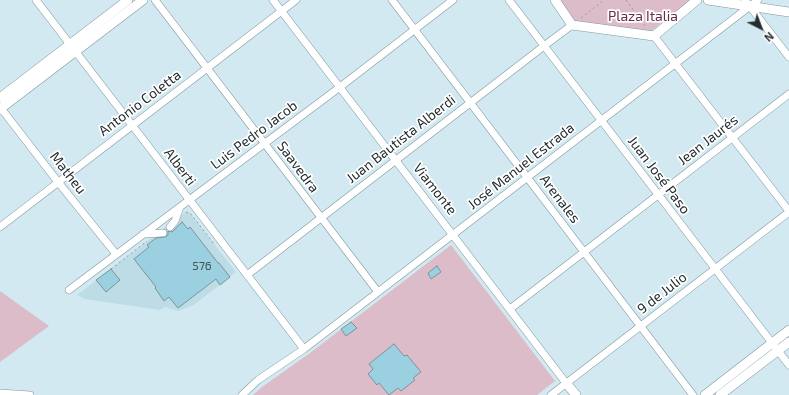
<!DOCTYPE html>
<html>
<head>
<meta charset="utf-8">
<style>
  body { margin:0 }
  #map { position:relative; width:789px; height:395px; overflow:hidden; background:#d2e9f1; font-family:"Exo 2",sans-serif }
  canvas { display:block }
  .north { position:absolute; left:741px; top:8px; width:40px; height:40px; -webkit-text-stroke:3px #fff; paint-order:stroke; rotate:138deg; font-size:11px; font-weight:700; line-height:16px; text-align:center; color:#232c2f }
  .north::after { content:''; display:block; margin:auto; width:14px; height:18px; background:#232c2f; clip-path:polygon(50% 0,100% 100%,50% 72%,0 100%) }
</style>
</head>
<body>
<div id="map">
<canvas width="789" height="395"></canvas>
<div class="north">N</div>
</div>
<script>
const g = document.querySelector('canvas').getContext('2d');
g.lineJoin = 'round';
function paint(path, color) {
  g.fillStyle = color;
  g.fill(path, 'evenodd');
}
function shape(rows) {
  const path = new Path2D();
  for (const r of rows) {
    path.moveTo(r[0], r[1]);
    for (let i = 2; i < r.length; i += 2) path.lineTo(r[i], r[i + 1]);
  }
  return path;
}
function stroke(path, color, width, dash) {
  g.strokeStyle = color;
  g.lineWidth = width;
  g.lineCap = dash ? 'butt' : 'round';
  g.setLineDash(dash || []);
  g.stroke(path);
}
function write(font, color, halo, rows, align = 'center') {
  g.font = font + ' "Exo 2",sans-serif';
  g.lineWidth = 3.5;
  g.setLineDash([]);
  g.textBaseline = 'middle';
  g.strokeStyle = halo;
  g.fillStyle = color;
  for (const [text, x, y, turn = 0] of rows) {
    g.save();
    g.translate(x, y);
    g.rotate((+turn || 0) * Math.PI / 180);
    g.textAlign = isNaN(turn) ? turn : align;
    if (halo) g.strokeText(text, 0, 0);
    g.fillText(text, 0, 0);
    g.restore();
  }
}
paint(shape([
  [185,212,190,213,236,272,194,305,178,311,165,307,160,310,85,299,77,295]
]), '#bddce6');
paint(shape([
  [560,0,690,0,650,32,575,23],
  [451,245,555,381,537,395,253,395,262,387,310,353],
  [0,291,49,326,0,362]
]), '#dcbcc9');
const building = shape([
  [182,222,188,229,190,227,218,263,219,263,230,277,220,285,216,279,178,308,169,297,164,301,155,288,156,287,134,259,149,247,147,245,156,238,165,237,168,235,168,231,172,232,182,222],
  [437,266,441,272,431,279,428,273,437,266],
  [111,269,120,280,106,292,96,280,111,269],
  [351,322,357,328,346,336,341,329,351,322],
  [394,344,404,356,407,355,421,372,413,378,415,380,401,391,398,388,389,395,379,383,377,385,368,374,373,369,369,364,394,344]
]);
paint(building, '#9bd0e1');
stroke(building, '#7d939a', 1);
const minor = shape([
  [36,0,304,349],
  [155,0,378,292],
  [273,0,566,383],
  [392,0,693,395],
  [509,0,789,365],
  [745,0,789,57],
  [654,36,789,211],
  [0,107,58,182,116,254],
  [0,227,296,0],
  [170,227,175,221,180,207],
  [143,234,163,233],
  [247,275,544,46,572,25],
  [69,290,340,87,453,0],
  [510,309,789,94],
  [0,393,30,395],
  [242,395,258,380,304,349,758,0],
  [551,395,789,212]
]);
const major = shape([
  [555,0,572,25,654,36,697,0],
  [708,0,789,12],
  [0,98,128,0],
  [0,109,143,0],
  [566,383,576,395],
  [705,395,789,330],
  [720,395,789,342]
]);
stroke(minor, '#80969d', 8);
stroke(major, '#80969d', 10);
stroke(shape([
  [626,0,646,27],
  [581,18,604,0],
  [186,212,190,213,215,245],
  [111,269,147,241]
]), '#8b9da3', 1, [2, 3]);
stroke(minor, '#fff', 7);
stroke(major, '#fff', 9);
write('12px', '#41555c', null, [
  ["576",202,266]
]);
write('14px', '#662c48', '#fff', [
  ["Plaza Italia",643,16]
]);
write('14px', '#232c2f', '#fff', [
  ["Antonio Coletta",140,103,-37],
  ["Luis Pedro Jacob",254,135,-37],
  ["Juan Bautista Alberdi",401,139,-38],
  ["Jean Jaurés",708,140,-38],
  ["José Manuel Estrada",521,166,-38],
  ["Alberti",180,167,53],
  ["Saavedra",298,167,53],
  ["Matheu",68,173,52],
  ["Juan José Paso",659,175,53],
  ["Viamonte",435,189,52],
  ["Arenales",560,199,53],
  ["9 de Julio",662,293,-38]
]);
</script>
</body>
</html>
